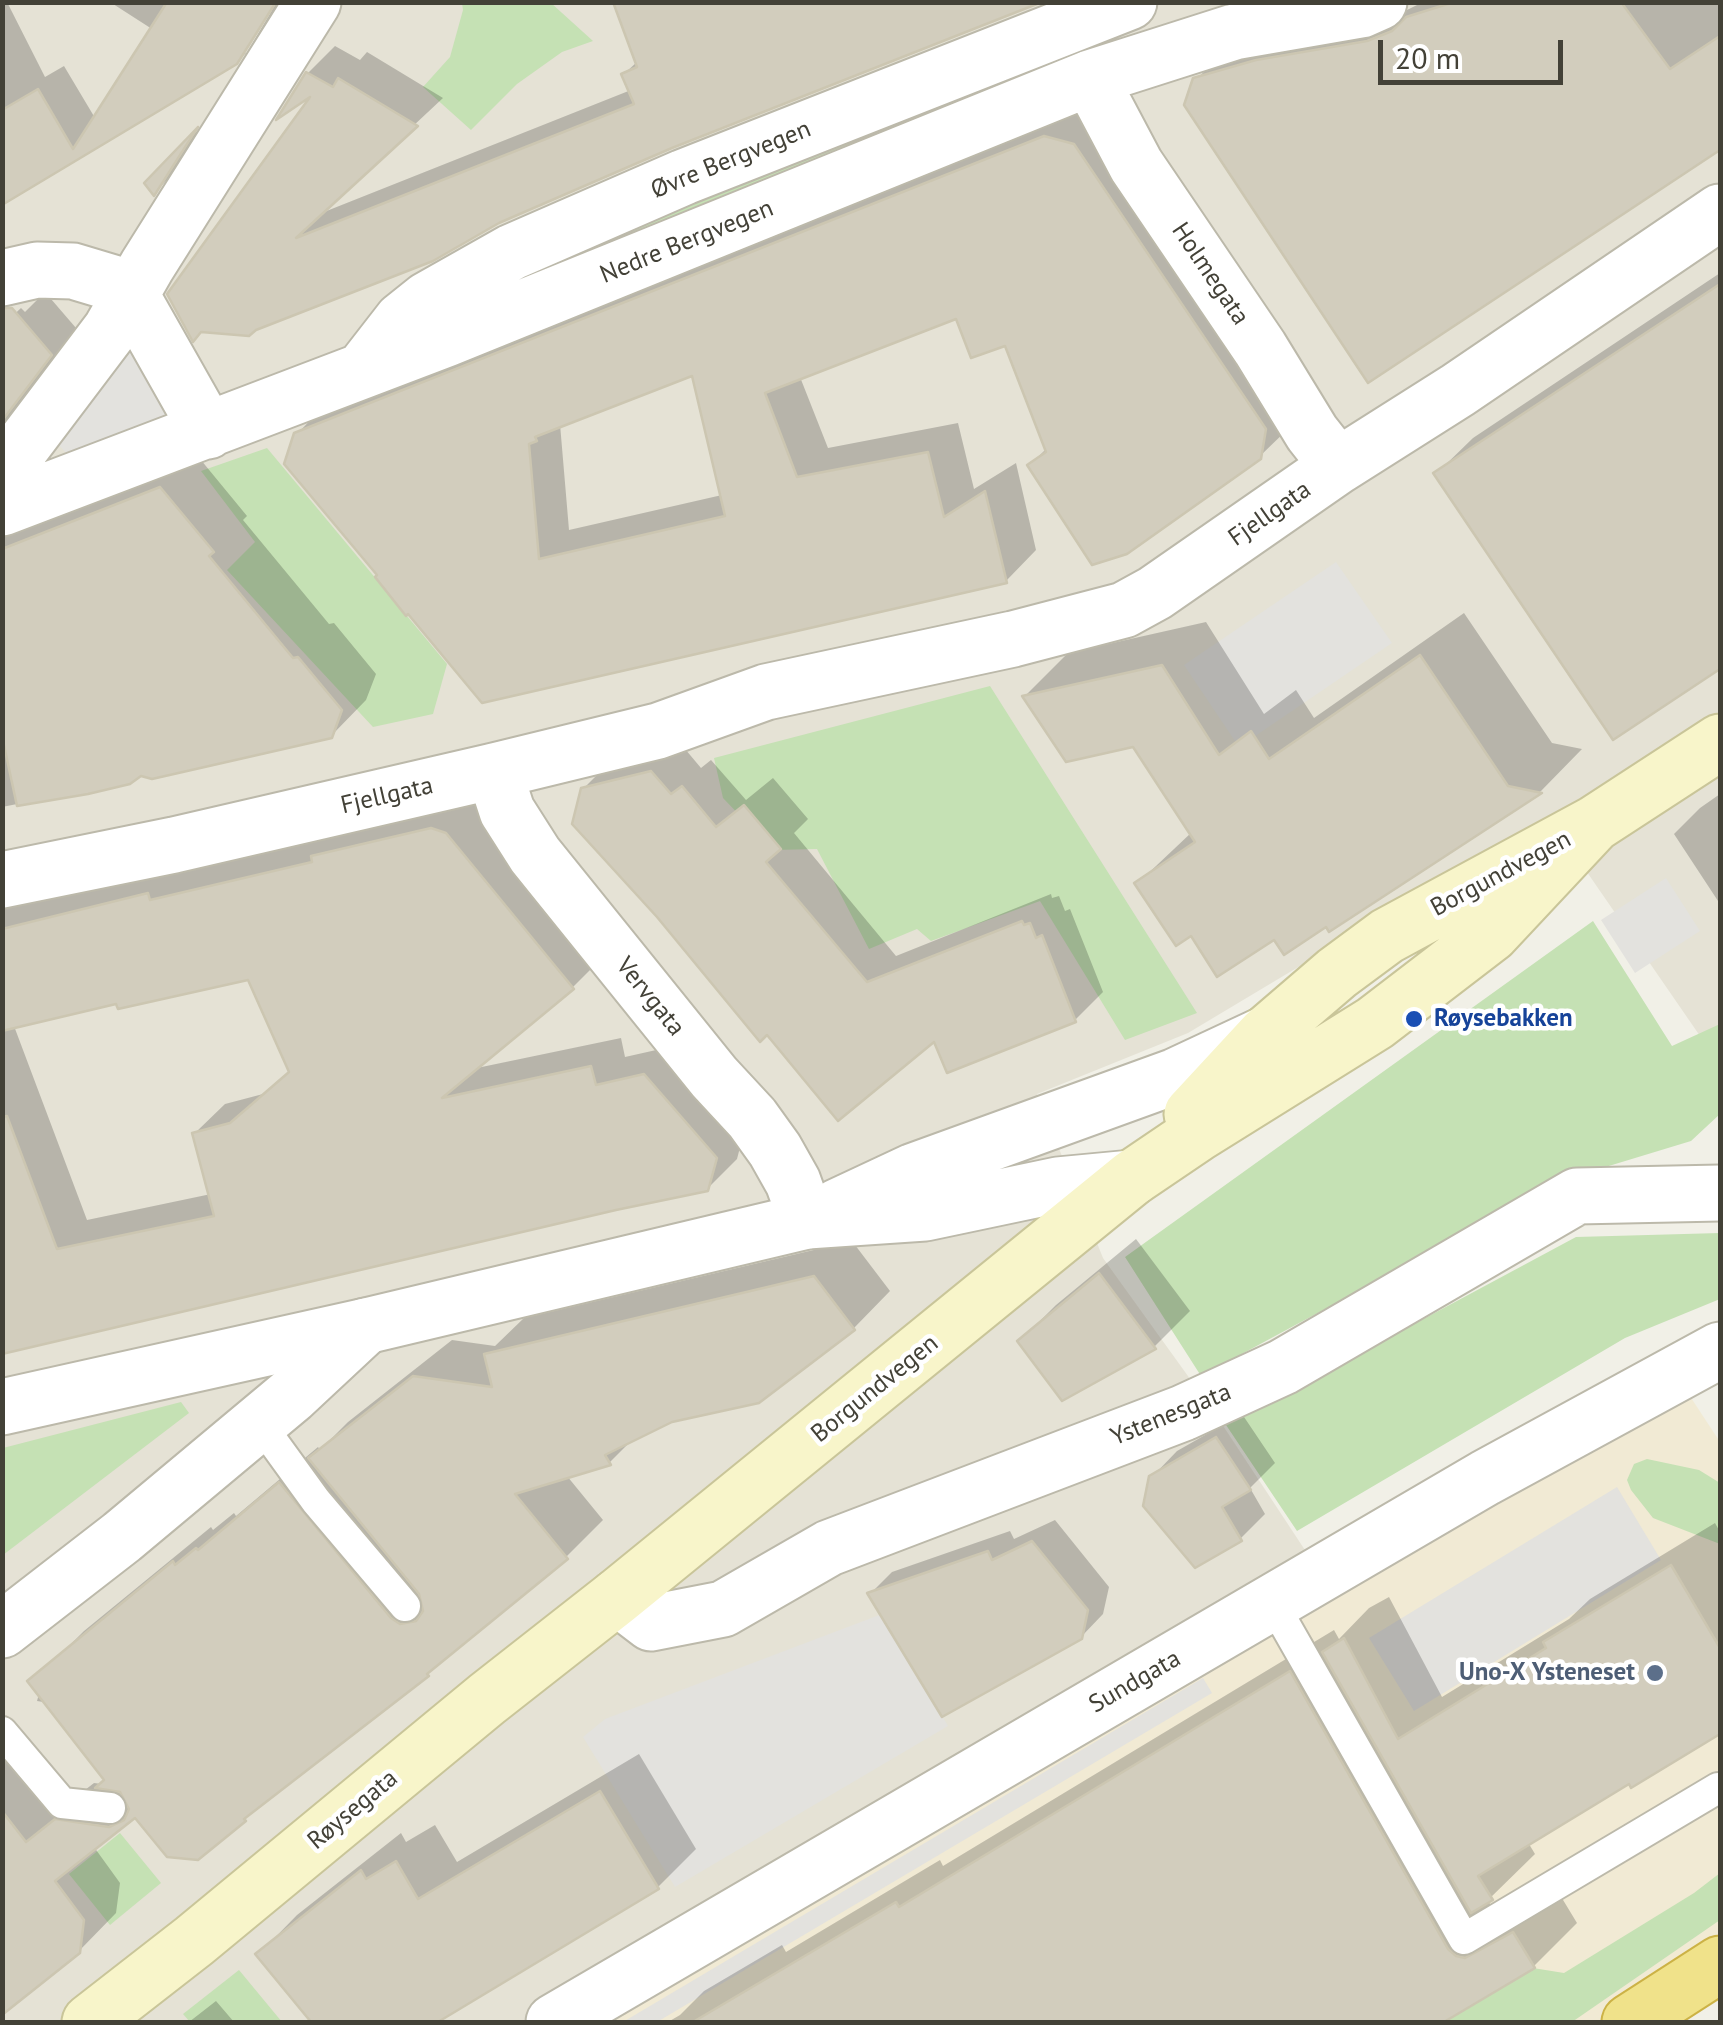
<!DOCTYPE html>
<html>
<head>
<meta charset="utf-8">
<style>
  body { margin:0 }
  #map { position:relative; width:1723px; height:2025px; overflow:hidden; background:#f1f0e7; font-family:"PT Sans",sans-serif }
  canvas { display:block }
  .frame { position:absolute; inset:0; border:5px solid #434137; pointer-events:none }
  .scale { position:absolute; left:1378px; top:40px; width:185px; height:45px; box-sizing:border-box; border:5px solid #434137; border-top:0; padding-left:12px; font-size:30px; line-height:35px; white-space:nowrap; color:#434137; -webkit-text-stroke:8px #fff; paint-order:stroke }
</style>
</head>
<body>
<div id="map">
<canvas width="1723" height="2025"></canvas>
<div class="frame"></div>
<div class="scale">20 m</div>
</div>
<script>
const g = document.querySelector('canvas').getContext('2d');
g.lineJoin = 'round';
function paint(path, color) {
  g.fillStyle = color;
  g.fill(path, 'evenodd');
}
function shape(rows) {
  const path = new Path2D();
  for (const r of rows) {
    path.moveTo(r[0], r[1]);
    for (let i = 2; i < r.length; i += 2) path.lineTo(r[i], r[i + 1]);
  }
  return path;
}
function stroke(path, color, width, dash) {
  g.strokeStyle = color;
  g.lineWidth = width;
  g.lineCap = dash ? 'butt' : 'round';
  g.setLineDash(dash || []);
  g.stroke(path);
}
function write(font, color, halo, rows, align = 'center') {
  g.font = font + ' "PT Sans",sans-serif';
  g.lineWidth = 9;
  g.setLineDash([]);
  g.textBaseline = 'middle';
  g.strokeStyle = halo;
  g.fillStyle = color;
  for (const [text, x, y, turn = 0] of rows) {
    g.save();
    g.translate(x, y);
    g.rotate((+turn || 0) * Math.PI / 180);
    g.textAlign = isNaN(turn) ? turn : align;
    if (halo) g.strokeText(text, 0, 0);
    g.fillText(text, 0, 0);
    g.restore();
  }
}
paint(shape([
  [3,3,1720,3,1720,1065,1549,817,1188,1033,1037,1094,1103,1258,1216,1415,1326,1582,582,2022,3,2022]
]), '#e5e2d5');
paint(shape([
  [1682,1384,1720,1442,1720,1941,1598,2022,582,2022]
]), '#f1ead4');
paint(shape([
  [462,3,551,3,593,41,562,52,517,84,471,130,423,87,450,57,463,10],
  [1044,63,1049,73,605,256,595,231],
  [267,448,447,664,433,714,373,727,227,570,255,542,201,471],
  [990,686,1197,1013,1125,1040,1040,901,931,941,917,929,869,949,817,849,773,850,723,798,714,758],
  [1593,921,1672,1046,1720,1024,1720,1114,1691,1141,1566,1179,1201,1376,1125,1257],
  [1720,1233,1720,1299,1625,1338,1297,1531,1226,1425,1576,1237],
  [181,1402,189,1413,3,1555,3,1448],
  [1647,1459,1699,1470,1720,1483,1720,1544,1653,1518,1631,1490,1627,1480,1634,1464],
  [120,1833,161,1883,110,1925,69,1874],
  [1720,1873,1720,1920,1572,2022,1445,2022,1533,1968,1564,1973,1694,1893],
  [239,1970,282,2022,190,2022,183,2014]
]), '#c5e1b4');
paint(shape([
  [121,340,182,385,208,431,85,475,52,437],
  [1336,562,1392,643,1239,747,1184,665],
  [1666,878,1700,931,1635,973,1601,920],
  [1617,1487,1661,1560,1414,1711,1369,1638],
  [882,1614,948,1726,675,1887,583,1737,605,1719],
  [1203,1678,1212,1693,657,2022,623,2022]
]), '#e3e2de');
paint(shape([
  [2,2,7,2,45,77,64,66,95,118,152,29,110,2,271,2,241,53,246,53,233,65,2,203],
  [277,2,282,2,260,39,248,51],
  [1423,2,1452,2,1457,9,1467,2,1720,2,1720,148,1523,279,1196,80,1222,53,1395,16],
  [335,46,360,60,367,52,443,98,319,214,631,90,624,74,638,61,671,146,254,328,320,88,308,73],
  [1076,107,1291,426,1259,457,1030,465,1047,448,1007,342,958,316,800,377,828,448,958,423,974,489,1016,463,1036,550,1006,581,483,700,296,435,327,403],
  [694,373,722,495,569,530,560,424],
  [210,118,179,168,155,192,147,183],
  [1720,273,1720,665,1613,737,1436,474,1473,438],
  [45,292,76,328,2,431,2,326,21,308,25,312],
  [196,454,247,516,243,520,329,624,334,623,376,674,366,700,331,736,141,774,129,782,2,807,2,530],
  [1464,613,1552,743,1582,749,1541,791,1330,928,1327,924,1275,936,1192,932,1138,883,1192,832,1134,744,1025,696,1068,653,1206,622,1264,714,1296,690,1314,718],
  [680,743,701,768,711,760,746,800,773,778,808,819,794,833,896,956,1051,894,1052,898,1059,896,1065,911,1070,909,1103,992,1075,1020,936,1038,583,789,612,760],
  [1720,794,1720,904,1674,834,1700,808],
  [462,799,475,804,602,958,573,987,472,1069,621,1038,625,1057,674,1046,745,1128,737,1159,707,1189,616,1207,2,1352,2,907],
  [250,978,291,1070,263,1094,225,1104,195,1133,211,1194,87,1220,14,1026,118,1000],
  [1136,1239,1190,1311,1154,1347,1020,1341,1056,1305],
  [852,1241,890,1291,854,1328,758,1401,671,1420,634,1438,610,1462,567,1476,603,1520,566,1557,451,1651,427,1674,244,1819,136,1814,94,1847,120,1883,116,1913,79,1951,2,2012,2,1744,58,1811,94,1783,102,1784,106,1779,56,1704,37,1701,46,1669,84,1631,211,1527,213,1530,234,1513,236,1516,318,1447,320,1450,348,1422,452,1340,495,1346,524,1318],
  [1242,1414,1275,1463,1250,1488,1265,1514,1240,1539,1152,1477,1177,1451],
  [1055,1520,1109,1587,1103,1614,1081,1637,870,1594,892,1572,1010,1531,1014,1539],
  [1715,1523,1720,1532,1720,1731,1632,1785,1630,1781,1529,1844,1535,1854,1488,1900,1491,1906,1557,1890,1577,1923,1534,1966,1439,2022,668,2022,680,2015,704,1991,782,1945,786,1952,940,1860,943,1866,1334,1630,1339,1639,1369,1608,1389,1597,1442,1697,1569,1619,1590,1599],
  [639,1754,696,1849,657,1888,434,2022,312,2022,259,1954,297,1915,401,1833,406,1842,435,1825,457,1862],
  [216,2001,234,2022,189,2022]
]), '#0003');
const building = shape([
  [167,2,276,2,237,64,2,205,2,110,38,89,73,149,167,2],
  [613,2,1042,2,672,148,499,223,433,261,256,330,249,336,201,332,193,342,167,294,310,97,276,120,306,72,333,87,338,78,418,126,296,238,634,104,621,74,637,67,613,2],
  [1454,2,1621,2,1670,69,1720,36,1720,150,1368,383,1184,105,1193,78,1256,60,1367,41,1392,31,1406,17,1454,2],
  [198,127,154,196,144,183,198,127],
  [1044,136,1074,144,1266,429,1261,459,1127,554,1092,565,1027,465,1046,452,1005,346,971,358,956,319,765,393,797,477,928,452,944,517,985,491,1007,583,482,703,408,614,406,616,375,577,377,575,284,464,294,433,1044,136],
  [692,376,725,516,539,559,529,444,537,441,535,437,692,376],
  [1720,284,1720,669,1613,740,1433,473,1720,284],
  [2,308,12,308,52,355,2,421,2,308],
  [160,487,214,552,209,556,293,658,298,657,342,710,332,738,152,779,141,776,130,784,88,794,17,806,2,736,2,549,160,487],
  [1420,655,1508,786,1542,793,1329,932,1326,927,1284,955,1274,940,1217,977,1191,936,1176,946,1134,883,1195,842,1133,747,1066,762,1022,696,1162,665,1219,755,1251,731,1269,759,1420,655],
  [651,771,671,794,682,786,716,827,744,805,781,849,766,862,867,982,1022,921,1024,925,1030,923,1036,938,1042,935,1076,1022,947,1073,934,1042,838,1121,767,1035,760,1042,657,917,572,824,581,788,651,771],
  [431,828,446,833,574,989,442,1098,591,1066,596,1085,644,1074,717,1158,708,1191,616,1210,2,1354,2,1117,7,1116,57,1249,214,1216,192,1133,230,1123,289,1072,248,980,118,1009,116,1004,2,1031,2,929,148,893,150,900,312,862,311,856,431,828],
  [1099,1273,1156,1349,1062,1401,1017,1341,1099,1273],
  [814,1276,855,1330,759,1403,672,1422,605,1455,611,1465,515,1494,568,1559,427,1674,429,1676,244,1819,246,1821,198,1860,167,1857,135,1818,55,1881,84,1920,80,1953,2,2015,2,1811,26,1842,55,1819,109,1827,124,1820,129,1809,120,1792,95,1788,104,1780,27,1681,173,1561,175,1565,196,1548,198,1550,279,1482,391,1618,400,1624,416,1621,423,1611,419,1594,308,1458,413,1376,492,1387,484,1354,814,1276],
  [1216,1437,1251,1490,1222,1507,1242,1541,1195,1568,1143,1506,1149,1476,1216,1437],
  [1032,1541,1088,1610,1082,1639,942,1717,867,1593,988,1551,992,1560,1032,1541],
  [1671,1565,1720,1648,1720,1734,1631,1788,1629,1784,1478,1876,1493,1900,1471,1913,1322,1652,1344,1638,1398,1739,1546,1648,1543,1642,1671,1565],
  [1290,1671,1448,1949,1456,1956,1465,1958,1513,1932,1535,1968,1444,2022,693,2022,896,1902,899,1907,1290,1671],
  [600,1791,659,1889,438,2022,311,2022,255,1954,361,1870,366,1879,396,1861,418,1899,600,1791]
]);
paint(building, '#d2cdbd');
stroke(building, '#ccc6b1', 2.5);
const service = shape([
  [258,1421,316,1501,405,1606],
  [1272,1602,1464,1939,1718,1788],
  [2,1732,62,1803,110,1808]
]);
const minor = shape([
  [1090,78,1136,165,1260,348,1312,433,1338,466],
  [2,278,37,270,73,271,113,283,130,293,208,431],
  [367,365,402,320,427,300,512,252,684,177,1129,2],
  [2,479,21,448,111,329,147,266,313,2],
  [2,508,446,339,1090,78,1234,32,1361,10,1379,2],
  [494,771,507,811,535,855,714,1077,752,1118,775,1150,793,1182,807,1221],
  [2,880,174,845,494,771,658,731,766,692,1013,639,1124,610,1155,593,1338,466,1458,390,1720,212],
  [617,1597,651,1623,723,1609,829,1548,1183,1413,1283,1367,1577,1196,1720,1193],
  [2,1630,122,1537,292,1395,366,1326],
  [554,2022,1485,1478,1720,1350]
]);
const tertiary = shape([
  [837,1207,914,1171,1176,1076,1266,1034],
  [2,1407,366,1326,807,1221,925,1213,1058,1185,1132,1178]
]);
const secondary = shape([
  [1192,1114,1266,1034,1337,973,1387,936,1594,824,1720,742],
  [90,2022,194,1941,487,1699,617,1597,1132,1178,1197,1134,1375,1023,1491,934,1594,824]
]);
const trunk = shape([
  [1630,2022,1720,1964]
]);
stroke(service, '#bcb9aa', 34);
stroke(minor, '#bcb9aa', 59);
stroke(tertiary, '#bcb9aa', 59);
stroke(secondary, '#c9c599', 59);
stroke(trunk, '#ccb246', 59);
stroke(service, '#fff', 30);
stroke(minor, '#fff', 55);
stroke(tertiary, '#fff', 55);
stroke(secondary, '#f8f5ca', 55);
stroke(trunk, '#f0e28a', 55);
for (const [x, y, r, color] of [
  [1414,1019,10,"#1a4fb4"],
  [1655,1673,10,"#5c6f8a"]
]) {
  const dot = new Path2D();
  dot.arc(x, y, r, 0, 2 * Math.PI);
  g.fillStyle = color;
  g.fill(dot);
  stroke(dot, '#fff', 4);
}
write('25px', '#434137', '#fff', [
  ["Øvre Bergvegen",731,160,-22],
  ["Nedre Bergvegen",687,242,-22],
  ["Holmegata",1210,274,56],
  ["Fjellgata",1270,514,-35],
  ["Fjellgata",387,796,-13],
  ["Borgundvegen",1501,874,-28],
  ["Vervgata",650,997,51],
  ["Borgundvegen",875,1389,-39],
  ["Ystenesgata",1171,1415,-22],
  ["Sundgata",1135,1682,-30],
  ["Røysegata",353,1810,-40]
]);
write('bold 25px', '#164399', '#fff', [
  ["Røysebakken",1434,1019]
], 'left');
write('bold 25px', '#4e5e75', '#fff', [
  ["Uno-X Ysteneset",1635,1673]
], 'right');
</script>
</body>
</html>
